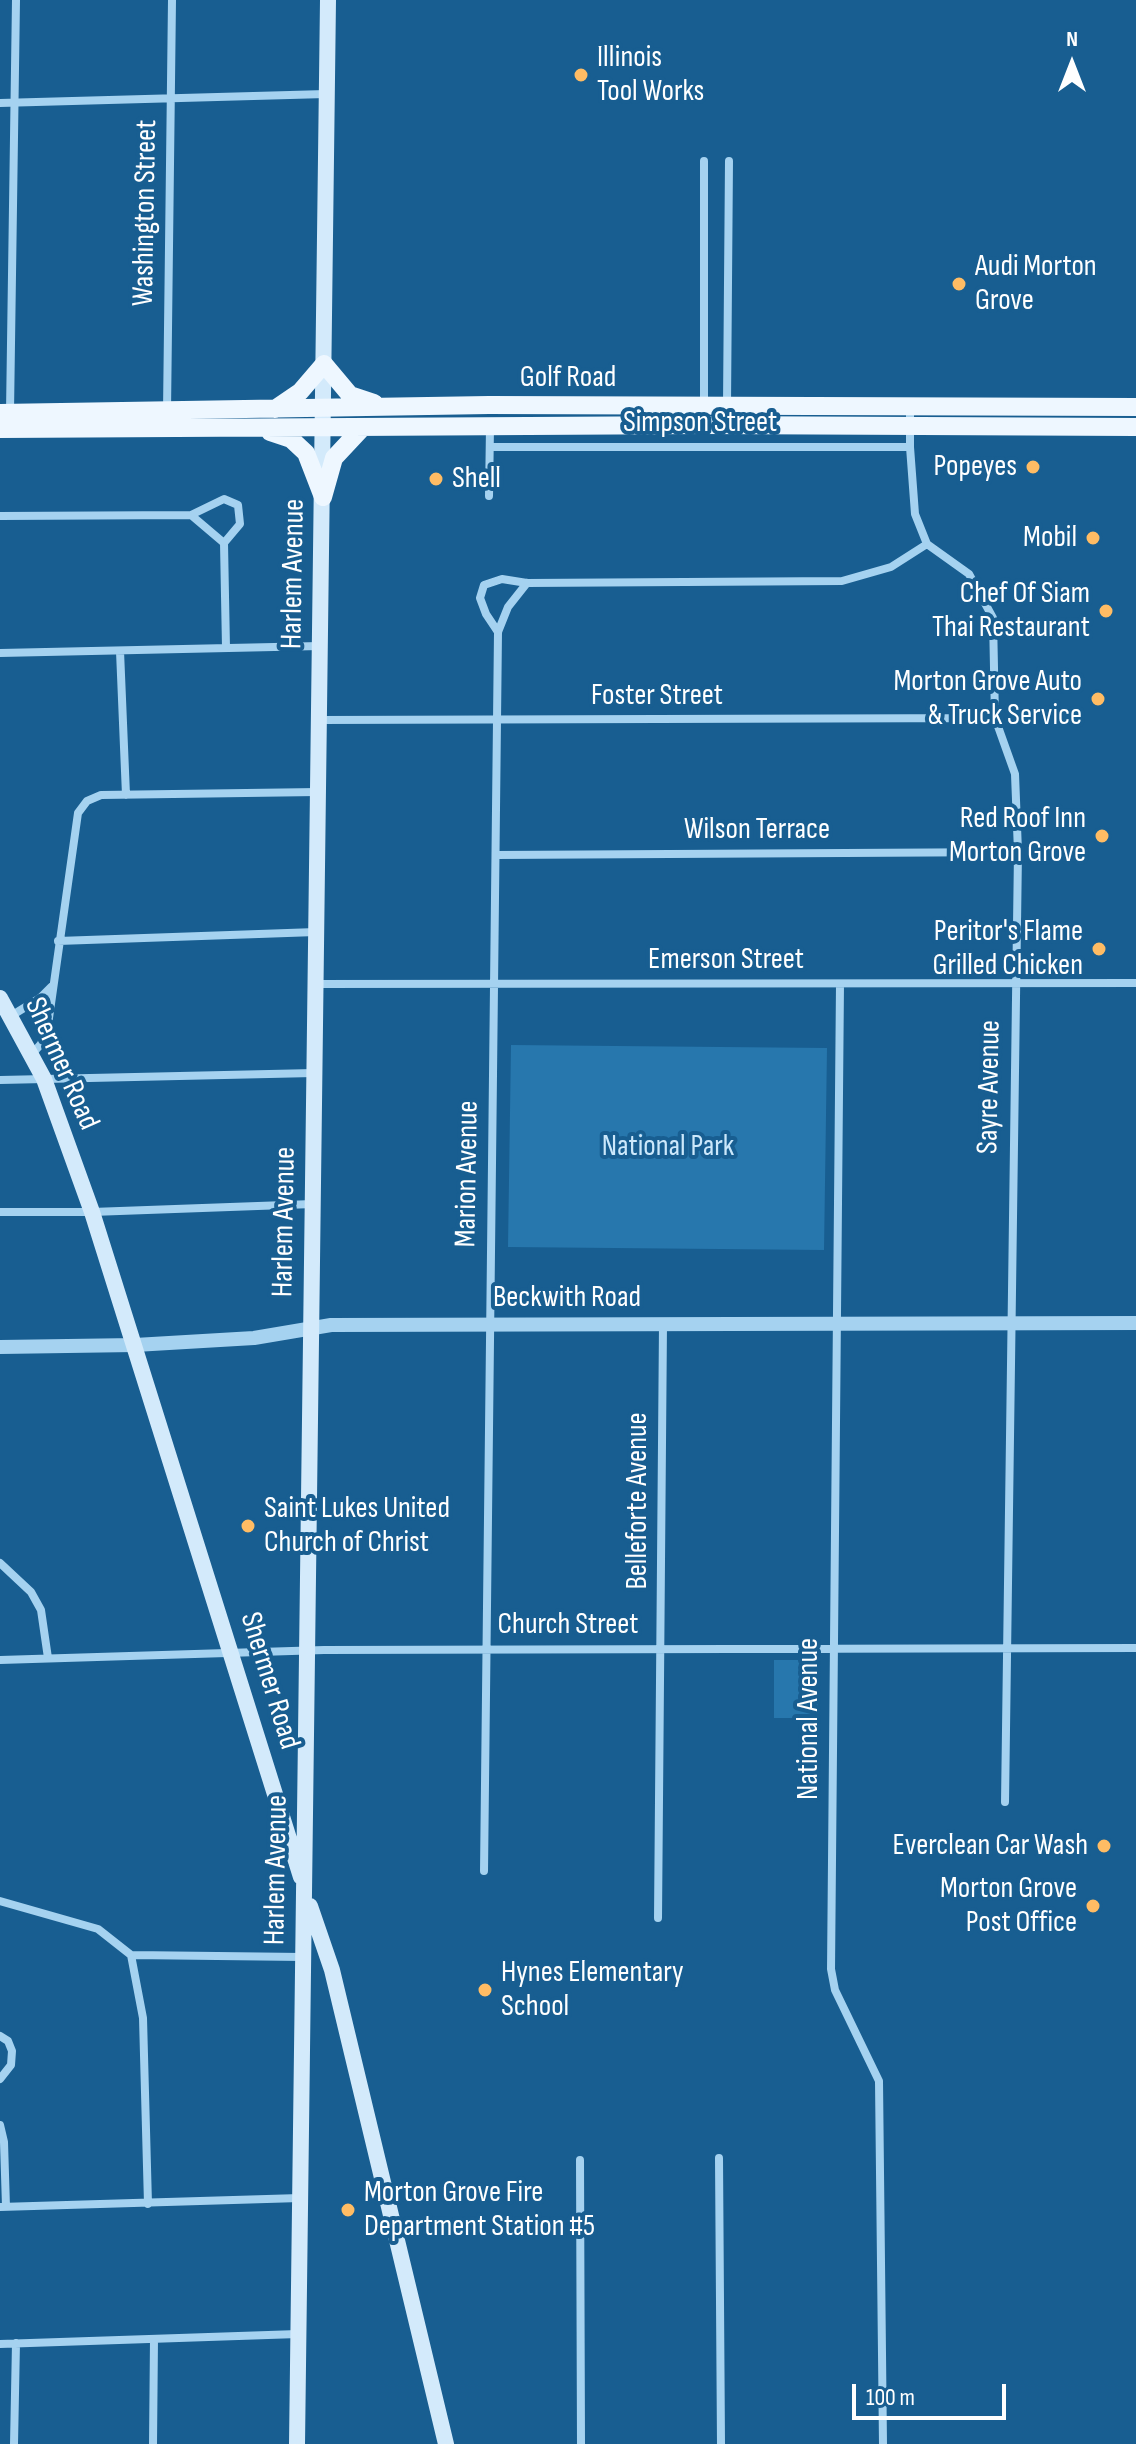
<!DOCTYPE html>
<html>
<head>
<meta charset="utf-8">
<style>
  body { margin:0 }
  #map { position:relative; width:1136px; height:2444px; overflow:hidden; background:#185e91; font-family:"Sofia Sans Condensed",sans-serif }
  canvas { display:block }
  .north { position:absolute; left:1032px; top:24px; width:80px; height:80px; -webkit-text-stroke:6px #185e91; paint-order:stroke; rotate:0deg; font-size:22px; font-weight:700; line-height:32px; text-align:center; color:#fff }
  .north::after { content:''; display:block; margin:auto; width:28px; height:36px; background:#fff; clip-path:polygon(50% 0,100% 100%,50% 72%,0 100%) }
  .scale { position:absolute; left:852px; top:2384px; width:154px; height:36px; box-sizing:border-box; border:4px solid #fff; border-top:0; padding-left:10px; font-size:24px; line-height:28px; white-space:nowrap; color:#fff; -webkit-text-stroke:6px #185e91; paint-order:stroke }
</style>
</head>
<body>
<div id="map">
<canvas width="1136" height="2444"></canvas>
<div class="north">N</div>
<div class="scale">100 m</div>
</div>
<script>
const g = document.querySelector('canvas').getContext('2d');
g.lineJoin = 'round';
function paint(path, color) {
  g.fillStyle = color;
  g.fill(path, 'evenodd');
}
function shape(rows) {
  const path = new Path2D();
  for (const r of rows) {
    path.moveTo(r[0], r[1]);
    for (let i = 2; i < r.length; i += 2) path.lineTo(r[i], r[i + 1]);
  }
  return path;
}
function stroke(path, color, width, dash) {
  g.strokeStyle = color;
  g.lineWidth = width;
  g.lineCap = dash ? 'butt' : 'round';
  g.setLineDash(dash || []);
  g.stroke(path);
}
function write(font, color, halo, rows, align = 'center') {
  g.font = font + ' "Sofia Sans Condensed",sans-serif';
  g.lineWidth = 8;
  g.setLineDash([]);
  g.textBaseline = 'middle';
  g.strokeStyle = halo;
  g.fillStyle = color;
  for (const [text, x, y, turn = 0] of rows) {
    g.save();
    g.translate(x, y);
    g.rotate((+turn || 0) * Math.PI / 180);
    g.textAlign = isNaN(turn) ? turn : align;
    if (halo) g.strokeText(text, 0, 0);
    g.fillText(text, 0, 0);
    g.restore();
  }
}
paint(shape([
  [511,1045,827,1048,824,1250,508,1247],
  [774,1660,818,1660,818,1718,774,1718]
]), '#2777ad');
stroke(shape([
  [0,103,326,94],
  [704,404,704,161],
  [727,404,729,161],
  [910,406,910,447,915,514,927,544,969,574,993,618,995,718,1015,774,1018,852,1005,1802],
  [167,411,172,0],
  [10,412,16,0],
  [490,447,910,447],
  [489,496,490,427],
  [191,515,224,499,238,505,240,524,224,543],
  [0,516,191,515,224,543,226,648],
  [498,632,486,614,480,598,484,585,502,579,527,583,842,581,891,567,927,544],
  [120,651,126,795],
  [0,653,320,646],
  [320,720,995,718],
  [496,855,1018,852],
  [58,941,316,932],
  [316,984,1136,983],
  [840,984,831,1969,835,1990,879,2081,883,2444],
  [11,1016,40,998,51,987],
  [32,1054,41,1044,48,1025,78,813,87,801,101,795,318,792],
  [0,1080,314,1073],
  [0,1212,92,1212,313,1204],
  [0,1563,31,1592,41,1610,48,1658],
  [0,1660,324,1650,1136,1648],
  [484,1871,498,632,508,607,527,583],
  [0,1901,98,1929,131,1955,303,1957],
  [658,1918,663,1324],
  [131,1955,143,2018,148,2204],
  [0,2036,8,2041,12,2051,11,2065,0,2079],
  [0,2125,4,2142,6,2207],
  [719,2158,721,2444],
  [580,2160,581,2444],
  [0,2207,300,2198],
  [0,2344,298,2334],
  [14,2444,16,2343],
  [153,2444,154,2339]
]), '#a5d2f0', 8);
stroke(shape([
  [0,1347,135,1345,254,1338,331,1325,1136,1323]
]), '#a5d2f0', 14);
stroke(shape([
  [0,998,44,1079,92,1212,301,1877],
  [310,1906,332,1970,446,2444],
  [297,2444,328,0]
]), '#d3eafb', 16);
stroke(shape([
  [275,409,300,392,324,364,350,395,374,403],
  [0,413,489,405,1136,407],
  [0,429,704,425,1136,427],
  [270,432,291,439,306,453,323,497],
  [323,497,334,458,363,427]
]), '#eef7ff', 18);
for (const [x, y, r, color] of [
  [581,75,8,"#ffbc64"],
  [959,284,8,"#ffbc64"],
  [1033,467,8,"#ffbc64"],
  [436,479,8,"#ffbc64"],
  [1093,538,8,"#ffbc64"],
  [1106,611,8,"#ffbc64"],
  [1098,699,8,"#ffbc64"],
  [1102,836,8,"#ffbc64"],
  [1099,949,8,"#ffbc64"],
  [248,1526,8,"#ffbc64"],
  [1104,1846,8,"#ffbc64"],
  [1093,1906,8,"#ffbc64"],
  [485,1990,8,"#ffbc64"],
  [348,2210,8,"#ffbc64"]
]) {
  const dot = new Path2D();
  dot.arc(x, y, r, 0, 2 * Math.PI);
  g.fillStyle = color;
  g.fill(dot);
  stroke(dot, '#185e91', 3);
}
write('30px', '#fff', '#185e91', [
  ["Illinois",597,58,"left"],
  ["Tool Works",597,92,"left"],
  ["Audi Morton",975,267,"left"],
  ["Grove",975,301,"left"],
  ["Popeyes",1017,467],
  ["Shell",452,479,"left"],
  ["Mobil",1077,538],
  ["Chef Of Siam",1090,594],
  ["Thai Restaurant",1090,628],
  ["Morton Grove Auto",1082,682],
  ["& Truck Service",1082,716],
  ["Red Roof Inn",1086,819],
  ["Morton Grove",1086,853],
  ["Peritor's Flame",1083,932],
  ["Grilled Chicken",1083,966],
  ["Saint Lukes United",264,1509,"left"],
  ["Church of Christ",264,1543,"left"],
  ["Everclean Car Wash",1088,1846],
  ["Morton Grove",1077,1889],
  ["Post Office",1077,1923],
  ["Hynes Elementary",501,1973,"left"],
  ["School",501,2007,"left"],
  ["Morton Grove Fire",364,2193,"left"],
  ["Department Station #5",364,2227,"left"]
], 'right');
write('30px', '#fff', '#185e91', [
  ["Washington Street",146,213,-89],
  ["Golf Road",568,378],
  ["Simpson Street",700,423],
  ["Harlem Avenue",294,574,-89],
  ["Foster Street",657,696],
  ["Wilson Terrace",757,830],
  ["Emerson Street",726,960],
  ["Shermer Road",61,1064,66],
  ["Sayre Avenue",990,1087,-89],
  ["Marion Avenue",468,1174,-89],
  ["Harlem Avenue",285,1222,-89],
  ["Beckwith Road",567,1298],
  ["Belleforte Avenue",638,1501,-90],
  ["Church Street",568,1625],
  ["Shermer Road",269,1681,73],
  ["National Avenue",809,1719,-90],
  ["Harlem Avenue",277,1870,-89]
]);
write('30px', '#cce8fb', '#185e91', [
  ["National Park",668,1147]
]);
</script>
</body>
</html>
